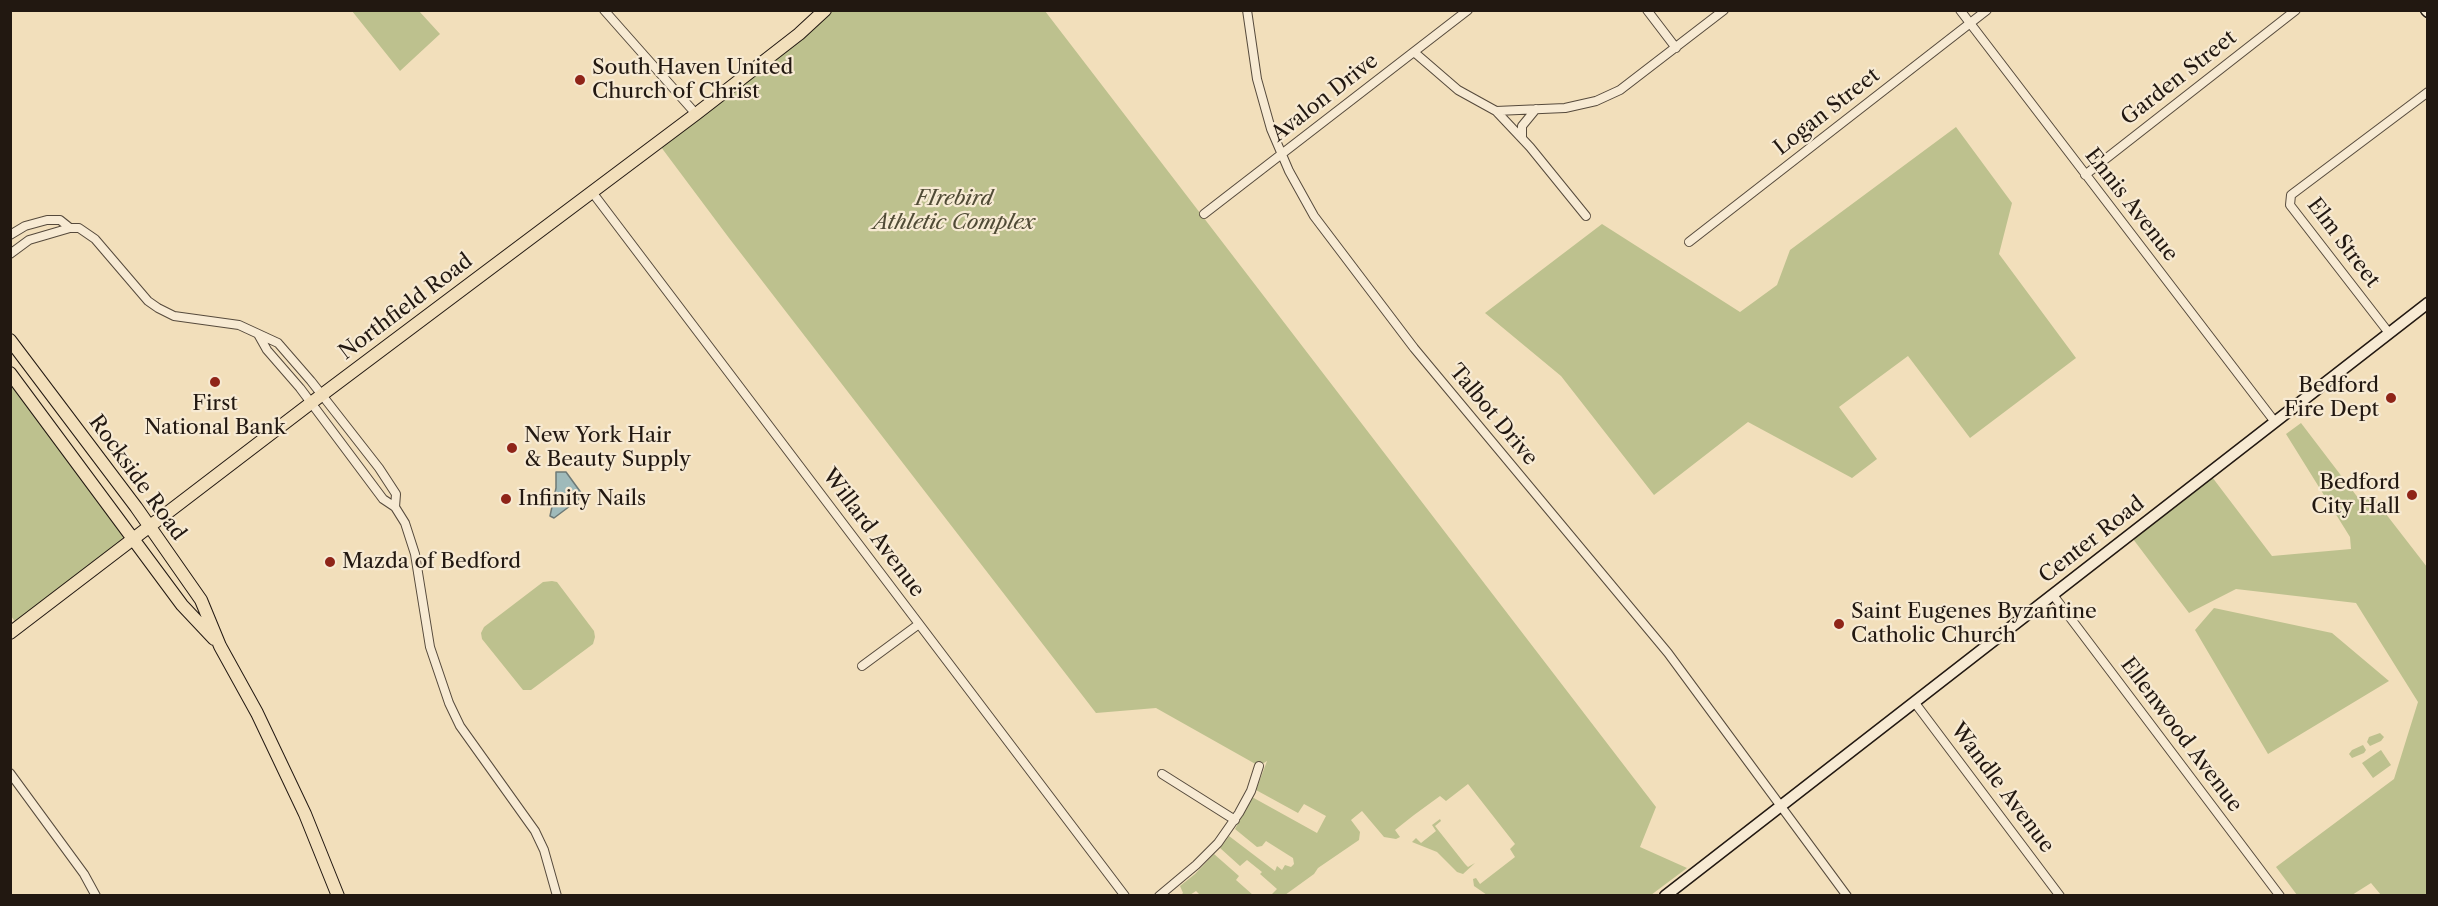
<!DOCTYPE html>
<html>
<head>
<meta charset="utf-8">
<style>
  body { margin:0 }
  #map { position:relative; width:2438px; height:906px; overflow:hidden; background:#f2dfbb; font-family:"Libre Caslon Text",serif }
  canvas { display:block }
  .frame { position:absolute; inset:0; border:12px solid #221811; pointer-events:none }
</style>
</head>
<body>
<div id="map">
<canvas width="2438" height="906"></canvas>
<div class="frame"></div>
</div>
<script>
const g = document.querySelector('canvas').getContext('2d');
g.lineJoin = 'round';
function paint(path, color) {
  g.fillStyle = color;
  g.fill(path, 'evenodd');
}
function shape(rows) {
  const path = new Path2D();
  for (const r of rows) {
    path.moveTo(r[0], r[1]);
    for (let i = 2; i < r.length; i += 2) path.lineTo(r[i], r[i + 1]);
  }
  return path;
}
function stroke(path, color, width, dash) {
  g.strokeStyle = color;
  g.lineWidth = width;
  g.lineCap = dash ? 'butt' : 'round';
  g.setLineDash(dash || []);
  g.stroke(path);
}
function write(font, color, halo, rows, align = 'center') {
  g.font = font + ' "Libre Caslon Text",serif';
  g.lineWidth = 4.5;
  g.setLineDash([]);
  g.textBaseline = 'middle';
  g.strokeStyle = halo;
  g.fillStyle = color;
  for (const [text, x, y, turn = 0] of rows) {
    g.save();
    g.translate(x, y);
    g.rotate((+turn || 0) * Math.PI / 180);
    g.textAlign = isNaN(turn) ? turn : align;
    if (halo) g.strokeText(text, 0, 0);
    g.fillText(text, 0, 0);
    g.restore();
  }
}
paint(shape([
  [352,11,419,11,440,34,400,71],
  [825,11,1045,11,1656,807,1640,847,1687,868,1651,895,1487,895,1474,886,1473,879,1476,878,1480,884,1515,857,1510,849,1515,844,1468,784,1446,801,1440,796,1414,815,1395,830,1400,837,1396,839,1384,837,1362,811,1351,820,1360,832,1359,840,1318,868,1314,874,1285,895,1271,895,1277,889,1260,874,1262,872,1247,860,1240,866,1220,848,1229,836,1275,871,1277,866,1282,870,1285,865,1291,867,1294,864,1293,858,1266,841,1262,846,1257,847,1235,829,1252,797,1317,833,1326,816,1304,804,1298,813,1256,790,1267,761,1259,766,1156,708,1096,713,729,238,658,143],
  [1956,127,2012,203,1999,254,2076,358,1970,438,1908,356,1839,407,1877,459,1852,478,1748,422,1654,495,1561,376,1485,313,1602,224,1740,312,1777,285,1790,250],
  [11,373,133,538,19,627,11,616],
  [2301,423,2362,503,2372,496,2427,567,2427,895,2381,895,2371,883,2352,895,2297,895,2276,867,2394,779,2418,702,2356,603,2236,589,2189,613,2130,535,2209,473,2272,556,2351,549,2350,537,2286,434],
  [552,581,557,582,594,631,595,637,593,644,531,690,523,690,482,639,481,633,484,627,543,582],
  [2214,608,2332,633,2389,681,2268,754,2195,630],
  [2380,733,2384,737,2381,741,2370,746,2367,742,2369,737],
  [2363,745,2366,750,2364,753,2352,758,2349,754,2352,750],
  [2381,750,2391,765,2373,778,2362,763],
  [1440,819,1441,821,1435,826,1465,864,1468,867,1475,863,1463,874,1457,872,1437,852,1412,842,1416,838,1421,843,1436,831,1432,825],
  [1214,854,1239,876,1236,880,1253,895,1200,895,1196,891,1190,895,1181,895,1183,893,1180,886,1195,874]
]), '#bdc18e');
const water = shape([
  [556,472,566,472,582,494,578,500,554,518,550,516,556,488,556,472]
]);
paint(water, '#9fbaba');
stroke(water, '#6d7976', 1.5);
const street = shape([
  [604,10,696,114],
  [1247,10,1257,79,1271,129,1289,171,1314,216,1414,348,1668,653,1847,896],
  [1647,10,1676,48],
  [1960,10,2275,422],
  [1414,52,1458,90,1496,111,1565,108,1596,101,1620,90,1724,10],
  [1496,111,1530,147,1586,216],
  [1522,138,1522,126,1536,109],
  [2085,175,2296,10],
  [592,192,1125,896],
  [1204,214,1468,10],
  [70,228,79,228,95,239,148,301,158,308,174,316,239,325,278,343,311,381,379,468,396,494,395,507],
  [10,235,25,226,47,220,60,220,70,228,29,240,10,254],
  [1689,242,1987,10],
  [2389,333,2290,205,2291,195,2428,92],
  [258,334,267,350,300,388,383,499,395,507,405,523,415,554,430,647,449,703,460,726,535,831,544,850,557,896],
  [2053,595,2280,896],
  [862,666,919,624],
  [1915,703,2060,896],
  [10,773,84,874,96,896],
  [1162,774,1235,820],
  [1159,896,1196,865,1218,843,1239,813,1251,791,1259,766]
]);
const secondary = shape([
  [2426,10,2428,12],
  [1665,896,2428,303]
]);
const primary = shape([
  [10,340,136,507,201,600,220,646,257,713,305,814,338,896],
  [10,373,182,605,214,639],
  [10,633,311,403,696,114,799,34,825,10]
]);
stroke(street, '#564a3c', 10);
stroke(secondary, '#221811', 13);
stroke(primary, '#221811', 14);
stroke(street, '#f7ead3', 8);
stroke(secondary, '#f7ead3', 10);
stroke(primary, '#f2dfbb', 12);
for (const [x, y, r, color] of [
  [580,80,6,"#8f2418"],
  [215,382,6,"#8f2418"],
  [2391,398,6,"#8f2418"],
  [512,448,6,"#8f2418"],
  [2412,495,6,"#8f2418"],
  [506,499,6,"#8f2418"],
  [330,562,6,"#8f2418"],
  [1839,624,6,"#8f2418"]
]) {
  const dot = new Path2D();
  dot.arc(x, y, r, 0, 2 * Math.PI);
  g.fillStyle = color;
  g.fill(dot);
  stroke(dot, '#f7ead3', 2);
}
write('21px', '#221811', '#f7ead3', [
  ["South Haven United",592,68],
  ["Church of Christ",592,92],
  ["Bedford",2379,386,"right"],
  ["Fire Dept",2379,410,"right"],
  ["First",215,404,"center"],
  ["National Bank",215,428,"center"],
  ["New York Hair",524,436],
  ["& Beauty Supply",524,460],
  ["Bedford",2400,483,"right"],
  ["City Hall",2400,507,"right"],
  ["Infinity Nails",518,499],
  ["Mazda of Bedford",342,562],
  ["Saint Eugenes Byzantine",1851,612],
  ["Catholic Church",1851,636]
], 'left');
write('21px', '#221811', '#f7ead3', [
  ["Garden Street",2179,78,-38],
  ["Avalon Drive",1325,98,-38],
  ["Logan Street",1827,112,-38],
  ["Ennis Avenue",2131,205,52],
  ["Elm Street",2343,243,53],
  ["Northfield Road",406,307,-37],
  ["Talbot Drive",1493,415,50],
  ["Rockside Road",137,478,54],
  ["Willard Avenue",873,533,53],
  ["Center Road",2092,540,-38],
  ["Ellenwood Avenue",2181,735,53],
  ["Wandle Avenue",2002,788,53]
]);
write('italic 21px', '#504b36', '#f7ead3', [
  ["FIrebird",954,199],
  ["Athletic Complex",954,223]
]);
</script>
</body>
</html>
